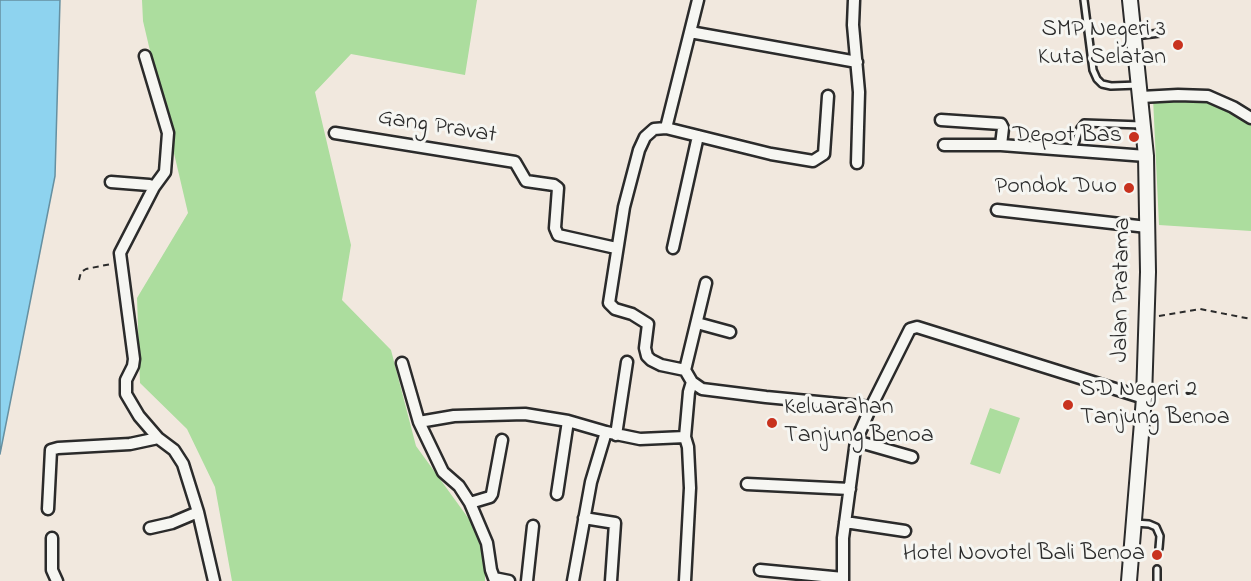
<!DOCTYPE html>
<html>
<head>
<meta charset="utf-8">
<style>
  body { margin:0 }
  canvas { display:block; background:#f1e8de }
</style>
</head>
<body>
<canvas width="1251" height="581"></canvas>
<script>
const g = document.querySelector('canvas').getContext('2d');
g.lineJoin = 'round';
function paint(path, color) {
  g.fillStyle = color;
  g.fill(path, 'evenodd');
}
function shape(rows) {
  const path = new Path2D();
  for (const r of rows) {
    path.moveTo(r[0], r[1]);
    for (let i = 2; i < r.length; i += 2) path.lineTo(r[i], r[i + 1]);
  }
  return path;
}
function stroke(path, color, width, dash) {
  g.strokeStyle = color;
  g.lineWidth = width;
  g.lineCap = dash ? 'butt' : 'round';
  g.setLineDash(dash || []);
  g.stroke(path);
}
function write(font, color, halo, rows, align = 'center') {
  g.font = font + ' "Indie Flower",sans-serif';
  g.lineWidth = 6;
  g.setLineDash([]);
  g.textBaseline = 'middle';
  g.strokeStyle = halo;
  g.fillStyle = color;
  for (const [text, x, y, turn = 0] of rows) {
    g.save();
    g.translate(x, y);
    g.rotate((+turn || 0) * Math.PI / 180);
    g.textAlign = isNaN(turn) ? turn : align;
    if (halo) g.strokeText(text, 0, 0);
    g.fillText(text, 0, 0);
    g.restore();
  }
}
paint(shape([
  [142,0,477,0,465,75,351,54,315,92,351,245,342,300,391,350,416,446,474,526,485,562,485,581,232,581,215,487,187,429,140,383,137,298,188,213,143,21],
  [1205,96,1251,121,1251,231,1159,225,1153,98],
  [990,408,1020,418,1000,474,970,464]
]), '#acdd9e');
const water = shape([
  [0,0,60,0,55,176,0,454,0,0]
]);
paint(water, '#8ed3ef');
stroke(water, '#6690a1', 1.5);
const service = shape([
  [1084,0,1093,70,1097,79,1102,84,1111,86,1139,85],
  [1135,36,1160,33],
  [1073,150,1080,128,1084,123,1142,125],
  [1135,523,1149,524,1156,527,1160,536,1159,548],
  [1157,581,1157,569]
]);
const minor = shape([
  [854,0,853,25,859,92,857,163],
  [690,32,857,62],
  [145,56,168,133,165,172,154,187],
  [828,96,824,154,813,161,771,154,666,128,654,129,645,137,639,150,624,207,609,303,615,309,632,314,648,324,645,348,647,356,651,360,661,365,685,370,692,382,702,389,766,397,871,407,910,329,917,327,1144,398],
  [1141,97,1178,95,1208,96,1233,107,1251,118],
  [941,120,1001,124,1003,128,1001,145],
  [666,128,698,0],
  [335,133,515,162,526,181,554,185,558,188,555,228,558,235,616,248],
  [944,145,1001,145,1146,156],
  [111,182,149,185,154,187,120,253,134,359,133,366,126,380,126,394,139,416,158,438,174,450,183,464,198,512,214,581],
  [997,210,1147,227],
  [673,248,698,136],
  [697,323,730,332],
  [402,363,419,422,454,416,525,414,568,421,606,432],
  [685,370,706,283],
  [419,422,443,472,459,486,470,503,487,543,491,570,494,578,509,581],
  [616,435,627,362],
  [685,437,688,447,690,488,685,581],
  [856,441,912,457],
  [747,484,850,489],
  [557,494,568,421],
  [470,503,490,497,492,494,502,440],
  [48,509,51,450,58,448,130,444,158,438],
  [584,518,615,523,611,581],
  [845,522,905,531],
  [150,528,172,523,198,512],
  [52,538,52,570,57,581],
  [760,570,843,578],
  [527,581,533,526],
  [573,581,591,482,606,432,640,439,685,437,689,392,692,382],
  [843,581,843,538,856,441,871,407]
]);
const tertiary = shape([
  [1129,581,1144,398,1148,272,1146,156,1130,0]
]);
stroke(service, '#2b2b2b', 10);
stroke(minor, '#2b2b2b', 15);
stroke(tertiary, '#2b2b2b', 18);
stroke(shape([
  [79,280,81,272,86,269,111,264],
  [1159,316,1200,309,1251,319]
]), '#2b2b2b', 2, [6, 4.5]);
stroke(service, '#f6f6f2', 5);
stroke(minor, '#f6f6f2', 10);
stroke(tertiary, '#f6f6f2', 14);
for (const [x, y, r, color] of [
  [1178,45,6,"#c8321e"],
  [1134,137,6,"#c8321e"],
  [1129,188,6,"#c8321e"],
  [1068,405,6,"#c8321e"],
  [772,423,6,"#c8321e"],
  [1157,555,6,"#c8321e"]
]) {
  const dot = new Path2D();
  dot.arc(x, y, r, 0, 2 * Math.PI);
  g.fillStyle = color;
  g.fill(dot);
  stroke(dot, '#f6f6f2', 2);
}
write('24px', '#2b2b2b', '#f6f6f2', [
  ["SMP Negeri 3",1166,31],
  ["Kuta Selatan",1166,59],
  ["Depot Bas",1122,137],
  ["Pondok Duo",1117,188],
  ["SD Negeri 2",1080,391,"left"],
  ["Tanjung Benoa",1080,419,"left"],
  ["Keluarahan",784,409,"left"],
  ["Tanjung Benoa",784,437,"left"],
  ["Hotel Novotel Bali Benoa",1145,555]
], 'right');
write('24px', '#2b2b2b', '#f6f6f2', [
  ["Gang Pravat",437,128,9],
  ["Jalan Pratama",1123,290,-89]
]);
</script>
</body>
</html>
